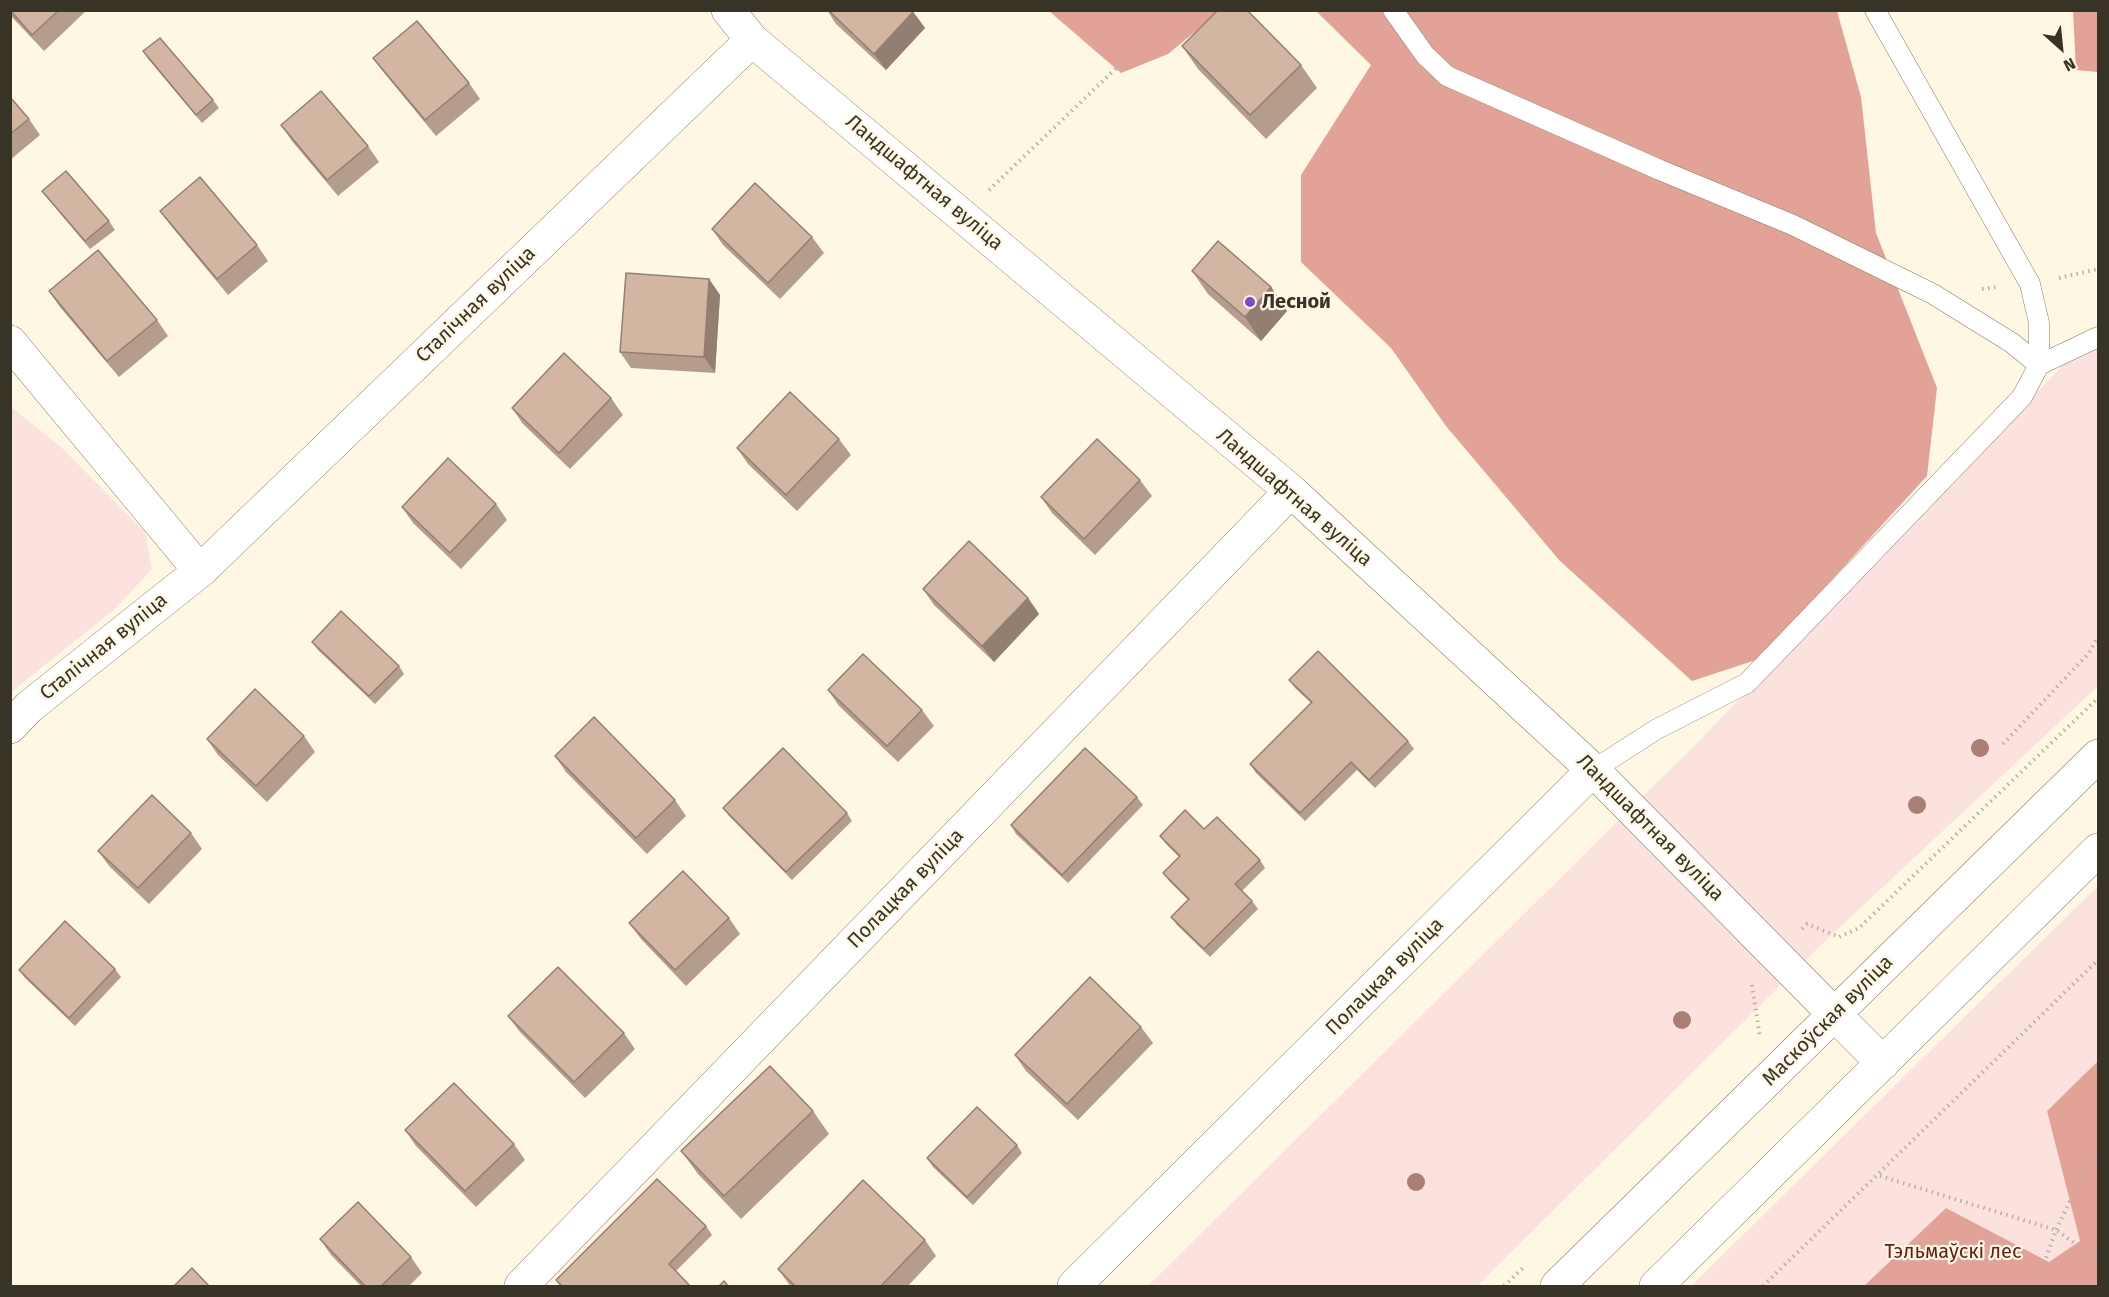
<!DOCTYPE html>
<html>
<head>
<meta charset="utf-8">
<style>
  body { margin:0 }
  #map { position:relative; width:2109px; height:1297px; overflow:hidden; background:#fef7e4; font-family:"Fira Sans",sans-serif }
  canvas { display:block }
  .frame { position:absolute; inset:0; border:12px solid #383327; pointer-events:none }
  .north { position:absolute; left:2031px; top:18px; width:60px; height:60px; -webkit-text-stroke:4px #fef7e4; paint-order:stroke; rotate:153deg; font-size:16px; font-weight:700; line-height:24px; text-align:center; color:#383327 }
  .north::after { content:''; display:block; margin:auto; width:21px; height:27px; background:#383327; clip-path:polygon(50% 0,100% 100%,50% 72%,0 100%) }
</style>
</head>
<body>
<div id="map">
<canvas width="2109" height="1297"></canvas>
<div class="frame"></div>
<div class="north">N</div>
</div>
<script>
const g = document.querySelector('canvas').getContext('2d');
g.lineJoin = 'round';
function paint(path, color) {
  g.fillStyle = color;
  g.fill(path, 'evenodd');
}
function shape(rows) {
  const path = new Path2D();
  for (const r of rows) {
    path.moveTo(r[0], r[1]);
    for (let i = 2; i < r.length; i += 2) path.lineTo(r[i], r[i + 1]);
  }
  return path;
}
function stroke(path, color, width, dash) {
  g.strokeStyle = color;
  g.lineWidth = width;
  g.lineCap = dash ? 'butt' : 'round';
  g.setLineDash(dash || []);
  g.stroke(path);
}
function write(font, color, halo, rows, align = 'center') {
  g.font = font + ' "Fira Sans",sans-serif';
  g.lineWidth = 4.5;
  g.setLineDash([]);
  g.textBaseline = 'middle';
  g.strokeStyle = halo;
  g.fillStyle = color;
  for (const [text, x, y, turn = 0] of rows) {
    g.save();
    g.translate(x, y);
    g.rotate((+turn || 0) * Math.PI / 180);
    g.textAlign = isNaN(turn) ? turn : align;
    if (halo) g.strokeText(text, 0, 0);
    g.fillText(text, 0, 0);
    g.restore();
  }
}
paint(shape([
  [2098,329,2098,686,1824,942,1477,1286,1148,1286,1699,741],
  [10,406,62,448,145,532,152,569,115,609,11,692],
  [2098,886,2098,1061,2047,1111,2080,1241,2049,1262,1946,1208,1864,1286,1691,1286]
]), '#fbe2de');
paint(shape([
  [1049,11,1220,11,1168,54,1121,73],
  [1316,11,1837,11,1861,97,1876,233,1937,388,1927,476,1759,659,1692,681,1559,560,1446,426,1391,348,1301,262,1301,175,1371,65],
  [2073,11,2098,11,2098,72,2076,70],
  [2098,1061,2098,1286,1864,1286,1946,1208,2049,1262,2080,1241,2047,1111]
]), '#e2a298');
const lane = shape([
  [1393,10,1425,55,1447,76,1660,170,1793,225,1933,294,2012,343,2039,365,2098,337],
  [1593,770,1657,729,1747,683,2022,397,2039,365,2039,323,2030,284,1875,10]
]);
const street = shape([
  [728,10,752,40,1291,491,1593,770,1834,1014],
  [10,342,200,571],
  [10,727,29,707,200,571,752,40],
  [521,1286,1291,491],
  [1074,1286,1593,770]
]);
const highway = shape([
  [1834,1014,1883,1063],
  [1557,1286,2098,756],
  [1656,1286,2098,850]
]);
stroke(lane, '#887d61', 21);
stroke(street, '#887d61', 34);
stroke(highway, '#887d61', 34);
stroke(shape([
  [989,190,1177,10],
  [2059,278,2098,269],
  [1982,289,1998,287],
  [2003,744,2089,653,2098,637],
  [1802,929,1807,924,1839,937,1859,928,2098,698],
  [1752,985,1760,1037],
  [1880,1176,2056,1230,2098,1260],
  [1504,1286,1525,1266],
  [1763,1286,2098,960],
  [2036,1286,2056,1230,2087,1166,2098,1154]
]), '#b7b1a1', 4, [1.5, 4.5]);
stroke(lane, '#fff', 20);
stroke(street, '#fff', 33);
stroke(highway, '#fff', 33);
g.fillStyle = '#aa7e72';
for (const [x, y] of [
  [1980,748],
  [1917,805],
  [1682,1020],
  [1416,1182]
]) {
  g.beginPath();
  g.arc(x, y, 9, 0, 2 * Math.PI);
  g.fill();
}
paint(shape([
  [10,10,87,10,44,51,10,15],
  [827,10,912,10,925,28,886,70,836,24],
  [1182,46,1301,65,1317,88,1266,139,1198,69],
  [143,51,213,100,219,108,202,123,149,60],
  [373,58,469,83,480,99,436,136,385,74],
  [10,97,29,119,40,135,10,160],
  [281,125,368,146,379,162,338,196,292,141],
  [42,191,109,221,115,230,90,249,48,199],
  [160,211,257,245,268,261,228,295,172,227],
  [712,229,812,237,824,253,780,299,723,245],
  [1192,271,1271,287,1287,311,1261,341,1208,294],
  [709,279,720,295,715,373,631,368,620,352],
  [49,291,157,320,168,336,119,377,60,307],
  [611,398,623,415,570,469,523,424,512,408],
  [839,439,851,455,797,511,748,464,737,448],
  [1140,480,1152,496,1095,555,1052,513,1041,497],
  [496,504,507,520,461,569,413,523,402,507],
  [923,589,1028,598,1039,614,994,662,934,605],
  [312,642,399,666,404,674,375,704,318,650],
  [1289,680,1408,741,1414,749,1375,788,1357,770,1305,821,1256,773,1250,764,1311,703,1295,688],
  [828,690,922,710,934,726,898,762,839,706],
  [304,736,315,752,267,802,218,755,207,739],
  [555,756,675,800,686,816,647,854,566,772],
  [1137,797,1143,805,1068,883,1016,834,1011,825],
  [723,808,847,813,852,821,792,880,729,816],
  [1204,829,1260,860,1265,868,1242,891,1252,901,1258,909,1210,957,1177,925,1171,917,1188,900,1169,881,1163,873,1179,857,1166,844,1160,836],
  [191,833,202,849,149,904,110,867,98,851],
  [729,918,740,934,686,986,641,939,629,923],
  [115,969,121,977,75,1026,25,978,19,970],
  [508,1016,624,1033,635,1049,585,1098,520,1032],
  [1141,1027,1153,1043,1078,1120,1026,1071,1015,1055],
  [813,1111,829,1134,741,1219,698,1174,681,1151],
  [405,1130,514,1144,525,1160,476,1207,416,1146],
  [1017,1145,1022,1153,973,1205,933,1167,927,1158],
  [706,1226,712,1235,676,1271,691,1287,561,1287,556,1280],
  [320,1239,411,1257,422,1273,408,1287,362,1287,331,1255],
  [925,1240,936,1256,907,1287,791,1287,778,1269]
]), '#b59d8b');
paint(shape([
  [913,12,925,28,886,70,874,54],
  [709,279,720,295,715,373,704,357],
  [1271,287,1287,311,1261,341,1245,317],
  [1028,598,1039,614,994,662,982,646]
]), '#937f71');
const building = shape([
  [10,10,59,10,32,35,10,10],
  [828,10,912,10,913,12,874,54,828,10],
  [1218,10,1247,10,1301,65,1250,115,1182,46,1218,10],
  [417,21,469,83,425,120,373,58,417,21],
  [160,38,213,100,196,115,143,51,160,38],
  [321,91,368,146,327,180,281,125,321,91],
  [10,97,29,119,10,134,10,97],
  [66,171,109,221,85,241,42,191,66,171],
  [200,177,257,245,217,279,160,211,200,177],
  [755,183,812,237,768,283,712,229,755,183],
  [1218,241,1271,287,1245,317,1192,271,1218,241],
  [98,250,157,320,107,361,49,291,98,250],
  [626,273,709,279,704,357,620,352,626,273],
  [564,353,611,398,559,453,512,408,564,353],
  [790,392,839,439,786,495,737,448,790,392],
  [1097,439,1140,480,1084,539,1041,497,1097,439],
  [448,458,496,504,450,553,402,507,448,458],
  [969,541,1028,598,982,646,923,589,969,541],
  [341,611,399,666,369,696,312,642,341,611],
  [1318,651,1408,741,1369,780,1351,762,1300,813,1250,764,1312,702,1289,680,1318,651],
  [863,654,922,710,887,746,828,690,863,654],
  [255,689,304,736,256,786,207,739,255,689],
  [594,717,675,800,636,838,555,756,594,717],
  [783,748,847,813,786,872,723,808,783,748],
  [1085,748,1137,797,1062,875,1011,825,1085,748],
  [152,795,191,833,138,888,98,851,152,795],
  [1185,810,1204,829,1217,817,1260,860,1235,884,1252,901,1204,949,1171,917,1189,899,1163,873,1180,856,1160,836,1185,810],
  [683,871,729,918,675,970,629,923,683,871],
  [65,921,115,969,69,1018,19,970,65,921],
  [558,967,624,1033,574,1082,508,1016,558,967],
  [1090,977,1141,1027,1067,1104,1015,1055,1090,977],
  [770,1066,813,1111,724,1196,681,1151,770,1066],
  [454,1083,514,1144,465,1191,405,1130,454,1083],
  [977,1107,1017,1145,967,1197,927,1158,977,1107],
  [657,1179,706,1226,669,1264,691,1287,563,1287,556,1280,657,1179],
  [863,1180,925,1240,880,1287,796,1287,778,1269,863,1180],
  [358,1202,411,1257,380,1287,366,1287,320,1239,358,1202],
  [192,1268,210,1287,173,1287,192,1268],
  [724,1281,729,1287,718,1287,724,1281]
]);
paint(building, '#d2b6a2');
stroke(building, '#937f71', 1.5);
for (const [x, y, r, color] of [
  [1250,302,6,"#7b4cc4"]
]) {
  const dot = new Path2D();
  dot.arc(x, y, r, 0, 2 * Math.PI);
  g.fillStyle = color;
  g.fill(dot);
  stroke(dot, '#fef7e4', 2);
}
write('20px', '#383327', '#fef7e4', [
  ["Ландшафтная вуліца",924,183,40],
  ["Сталічная вуліца",476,305,-44],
  ["Ландшафтная вуліца",1294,498,41],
  ["Сталічная вуліца",104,647,-39],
  ["Ландшафтная вуліца",1650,828,45],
  ["Полацкая вуліца",906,889,-46],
  ["Полацкая вуліца",1385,977,-45],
  ["Маскоўская вуліца",1828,1021,-45]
]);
write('bold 20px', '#383327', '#fef7e4', [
  ["Лесной",1262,302]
], 'left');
write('20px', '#661b15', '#fef7e4', [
  ["Тэльмаўскі лес",1953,1252]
]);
</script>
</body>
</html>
